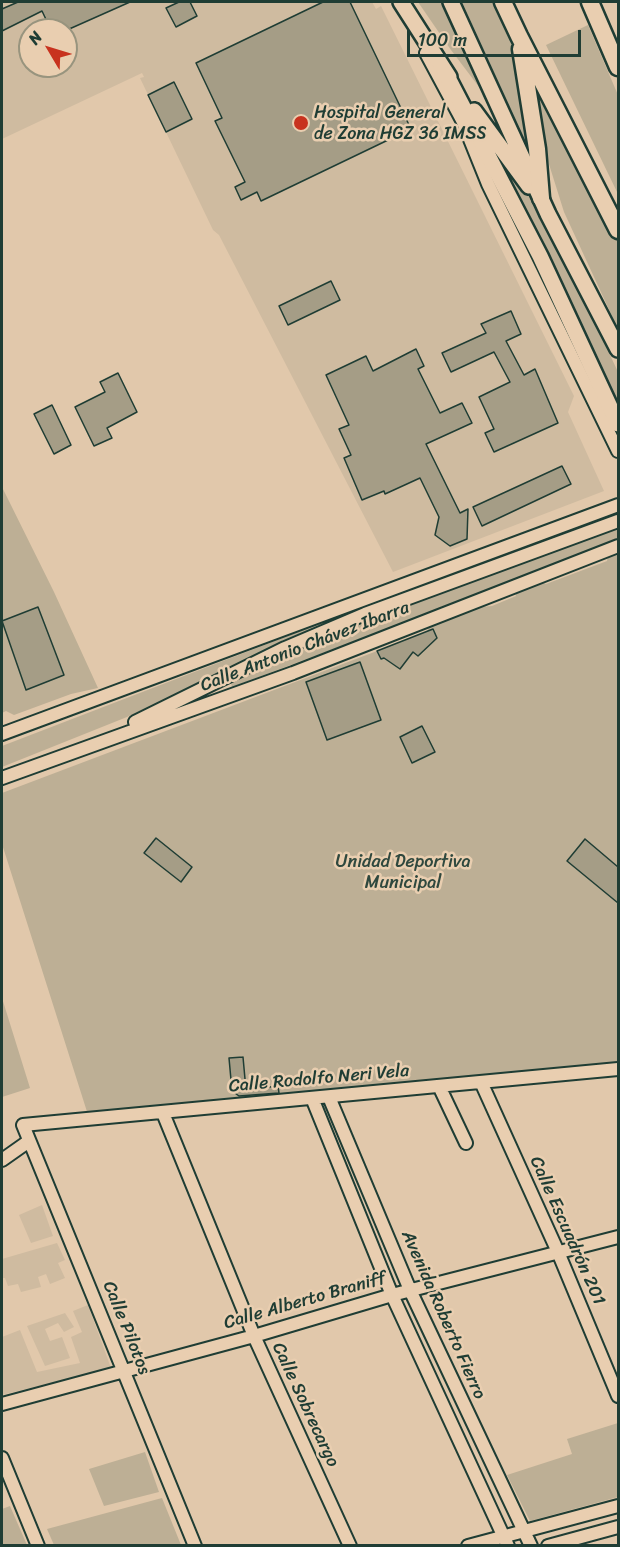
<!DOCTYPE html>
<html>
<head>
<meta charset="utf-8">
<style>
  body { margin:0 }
  #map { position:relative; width:620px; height:1547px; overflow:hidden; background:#e1c8ab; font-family:Sriracha,sans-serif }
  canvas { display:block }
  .frame { position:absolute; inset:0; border:3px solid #1f3d34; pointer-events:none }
  .north { position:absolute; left:18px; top:18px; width:60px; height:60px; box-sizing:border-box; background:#e9ceb0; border:2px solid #98947e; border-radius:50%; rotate:308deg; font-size:16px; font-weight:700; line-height:24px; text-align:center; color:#1f3d34 }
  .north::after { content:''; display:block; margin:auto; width:21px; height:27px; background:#c8321e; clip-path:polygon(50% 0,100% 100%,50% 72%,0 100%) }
  .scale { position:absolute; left:407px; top:30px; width:174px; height:27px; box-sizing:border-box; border:3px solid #1f3d34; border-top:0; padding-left:8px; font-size:18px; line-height:21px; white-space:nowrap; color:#1f3d34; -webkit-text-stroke:4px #e9ceb0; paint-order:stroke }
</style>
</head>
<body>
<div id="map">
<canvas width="620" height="1547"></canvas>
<div class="frame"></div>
<div class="north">N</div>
<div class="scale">100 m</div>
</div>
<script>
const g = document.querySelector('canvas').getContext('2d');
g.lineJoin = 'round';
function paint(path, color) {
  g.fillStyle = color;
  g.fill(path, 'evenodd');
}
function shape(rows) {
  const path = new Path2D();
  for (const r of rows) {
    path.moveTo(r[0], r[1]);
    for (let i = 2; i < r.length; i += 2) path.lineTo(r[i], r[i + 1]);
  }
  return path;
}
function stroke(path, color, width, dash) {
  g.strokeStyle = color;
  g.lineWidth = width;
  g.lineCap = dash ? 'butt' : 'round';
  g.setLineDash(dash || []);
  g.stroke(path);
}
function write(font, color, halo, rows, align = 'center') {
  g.font = font + ' Sriracha,sans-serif';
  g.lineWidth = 5;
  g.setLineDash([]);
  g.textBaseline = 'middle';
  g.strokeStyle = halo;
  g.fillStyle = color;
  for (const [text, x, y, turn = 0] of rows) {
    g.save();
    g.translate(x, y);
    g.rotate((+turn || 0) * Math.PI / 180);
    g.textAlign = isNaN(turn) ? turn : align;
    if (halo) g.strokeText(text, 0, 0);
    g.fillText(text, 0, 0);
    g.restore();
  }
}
paint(shape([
  [2,2,372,2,376,9,381,6,574,396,568,412,604,491,393,572,219,235,213,230,140,78,144,77,142,73,2,139],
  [30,30,66,30,66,66,30,66],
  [42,1205,53,1236,31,1243,19,1215],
  [57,1243,65,1260,58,1263,65,1278,50,1284,46,1274,38,1277,41,1287,21,1292,18,1284,8,1286,5,1278,2,1278,2,1259],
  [88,1305,111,1368,2,1395,2,1337,20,1330,37,1372,80,1363,71,1337,82,1332,73,1311],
  [65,1313,74,1327,64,1332,58,1323,45,1329,50,1341,62,1337,70,1358,45,1366,27,1326]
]), '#cfbba0');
paint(shape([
  [418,2,449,2,504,120,451,50],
  [462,2,496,2,514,42,522,75,531,155],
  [588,25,618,95,618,194,546,45],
  [533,68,618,235,618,329,564,212,548,161],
  [486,131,542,210,618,372,618,438,582,361,518,201],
  [2,487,54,592,98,688,71,694,14,715,6,711,2,713],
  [618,518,618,542,232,687,230,679,338,631,597,536,602,524],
  [618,550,618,1069,89,1118,2,844,2,793,377,651,427,631,430,625,468,608,492,606,516,596,515,592,535,580,546,584,607,561,608,556],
  [332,619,333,621,127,717,2,767,2,746],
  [2,998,30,1088,2,1097],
  [618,1423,618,1497,530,1521,507,1475,572,1454,567,1439],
  [145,1452,159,1492,104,1506,89,1469],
  [162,1498,181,1545,54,1545,47,1529],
  [10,1506,27,1545,2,1545,2,1509]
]), '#bdaf95');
const building = shape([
  [18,2,130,2,67,30,51,30,42,11,2,31,2,9,18,2],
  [179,2,190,2,197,16,176,27,166,8,179,2],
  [323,2,350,2,411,129,261,201,257,192,241,200,235,187,245,182,215,121,222,118,196,63,323,2],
  [174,82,192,119,166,132,148,95,174,82],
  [331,281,340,300,288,325,279,306,331,281],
  [511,311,521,334,506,341,524,375,535,369,558,423,494,452,485,433,494,429,479,397,510,382,494,352,451,372,442,353,486,333,481,324,511,311],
  [416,349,424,366,418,369,440,413,462,403,472,423,426,444,460,513,468,509,467,539,450,546,435,535,439,517,420,478,385,494,384,491,362,500,344,458,351,455,339,429,349,425,326,375,366,356,373,371,416,349],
  [118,373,137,412,107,428,112,438,94,446,75,407,105,392,100,382,118,373],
  [52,405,71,445,54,454,34,414,52,405],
  [562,466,571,484,482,526,473,507,562,466],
  [38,607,64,675,26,690,2,621,38,607],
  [433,629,437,638,418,656,413,652,400,669,384,658,381,659,377,651,433,629],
  [360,662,381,720,327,740,306,682,360,662],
  [422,726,435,752,412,763,400,737,422,726],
  [156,838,192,867,181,882,144,853,156,838],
  [585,839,618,867,618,903,567,861,585,839],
  [243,1057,246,1090,278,1086,279,1093,239,1096,232,1091,229,1058,243,1057]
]);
paint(building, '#a59d86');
stroke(building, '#1f3d34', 1.5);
const minor = shape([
  [426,53,463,122,488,184,618,451],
  [135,722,285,648,365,614,618,521],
  [2,734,618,505],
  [2,778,293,673,618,546],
  [481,1082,558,1252,618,1396],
  [439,1086,466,1143],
  [329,1097,410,1290,531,1546],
  [312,1098,392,1295,508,1546],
  [163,1113,254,1336,350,1546],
  [2,1160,29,1141],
  [2,1404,254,1336,392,1295,618,1237],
  [2,1458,38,1546],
  [195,1546,23,1125,618,1069],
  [468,1546,618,1506],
  [548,1546,618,1527]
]);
const major = shape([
  [401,2,449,77],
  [451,2,548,214,618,349],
  [444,70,540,256,618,424],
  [474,111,529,186]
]);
const highway = shape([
  [503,2,519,36,618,230],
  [590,2,618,67],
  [521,49,537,149,541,198]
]);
stroke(minor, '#1f3d34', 16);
stroke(major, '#1f3d34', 20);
stroke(highway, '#1f3d34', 21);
stroke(minor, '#e9ceb0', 12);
stroke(major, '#e9ceb0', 15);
stroke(highway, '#e9ceb0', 16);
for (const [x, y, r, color] of [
  [301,123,8,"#c8321e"]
]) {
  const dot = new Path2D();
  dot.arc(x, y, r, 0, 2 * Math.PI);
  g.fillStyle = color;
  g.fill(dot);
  stroke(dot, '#e9ceb0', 2);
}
write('18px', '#1f3d34', '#e9ceb0', [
  ["Hospital General",314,113],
  ["de Zona HGZ 36 IMSS",314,134]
], 'left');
write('18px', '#1f3d34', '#e9ceb0', [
  ["Calle Antonio Chávez Ibarra",305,647,-21],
  ["Calle Rodolfo Neri Vela",319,1079,-5],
  ["Calle Escuadrón 201",567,1231,66],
  ["Calle Alberto Braniff",305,1301,-16],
  ["Avenida Roberto Fierro",443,1315,66],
  ["Calle Pilotos",126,1328,68],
  ["Calle Sobrecargo",305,1405,65]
]);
write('18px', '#2f483e', '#e9ceb0', [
  ["Unidad Deportiva",403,862],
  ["Municipal",403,883]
]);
</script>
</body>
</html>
